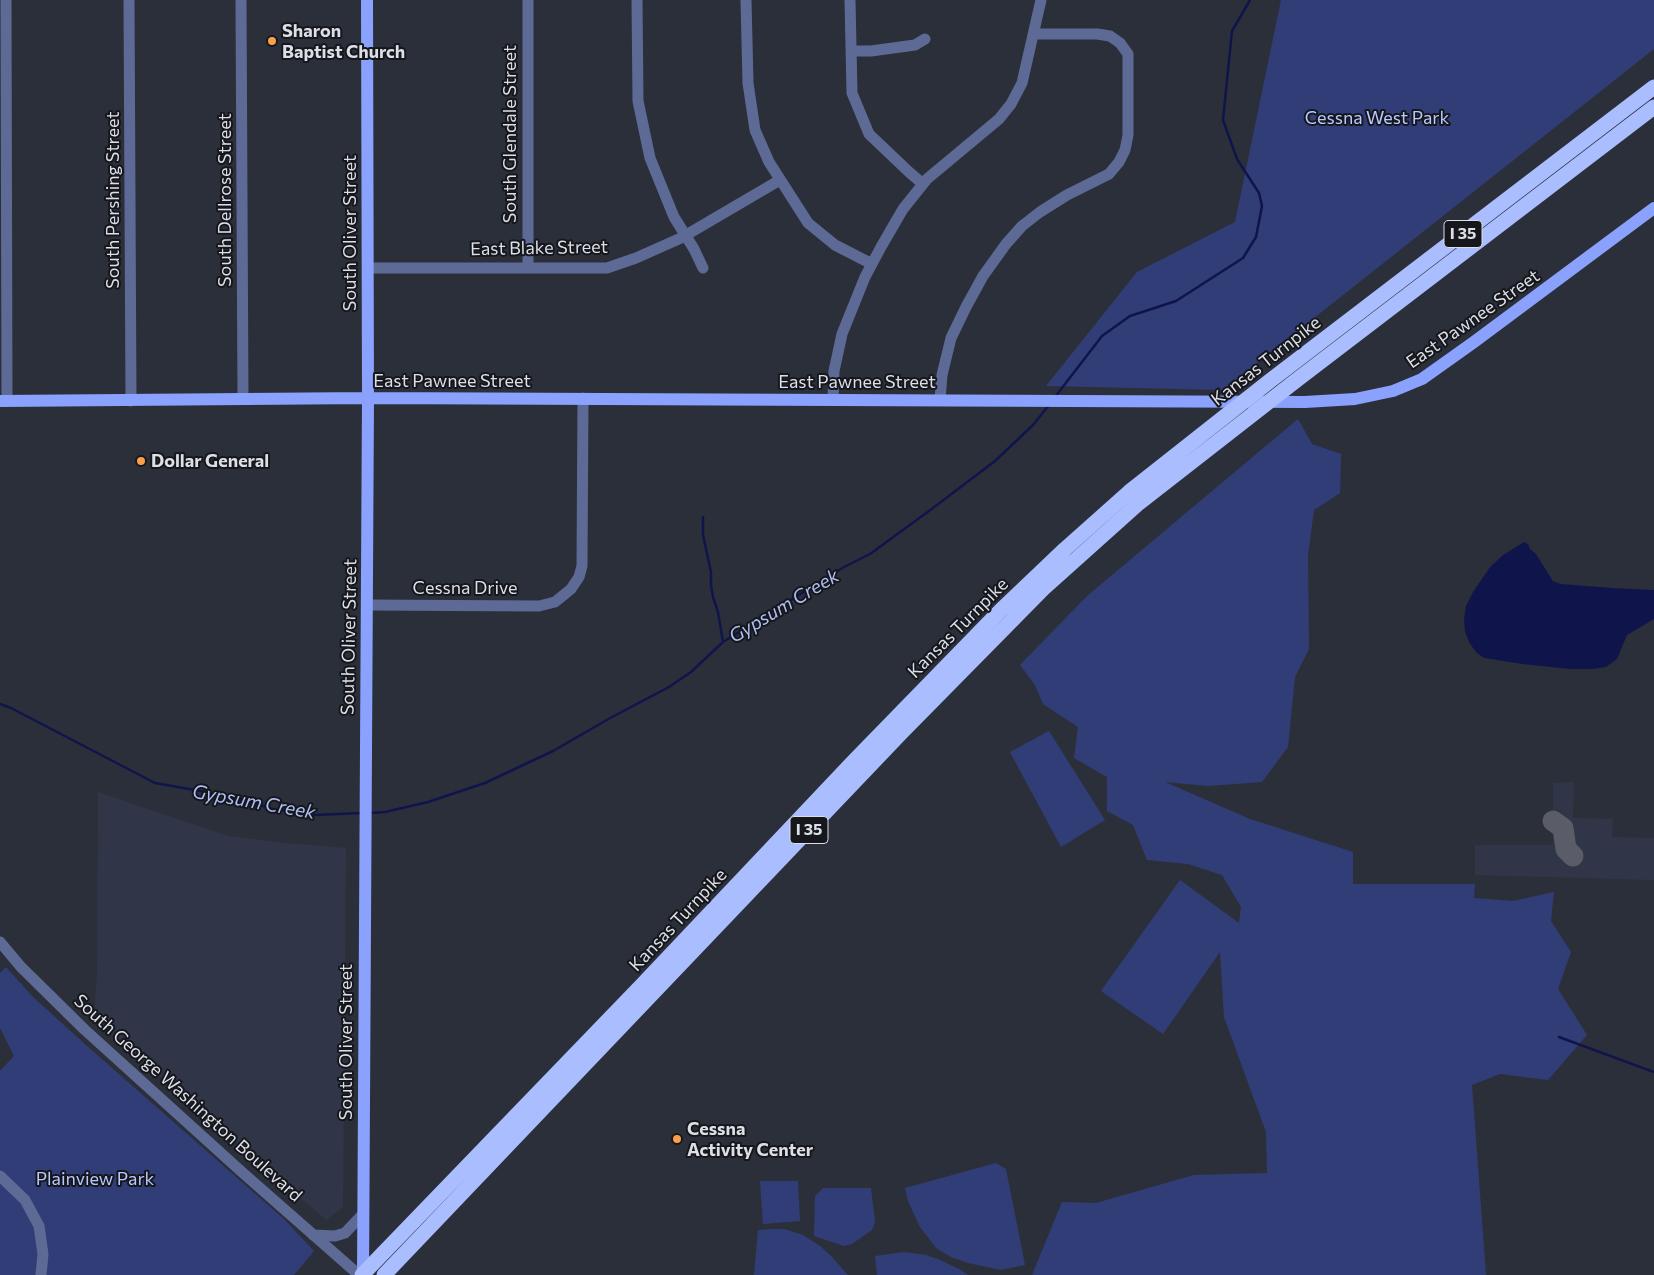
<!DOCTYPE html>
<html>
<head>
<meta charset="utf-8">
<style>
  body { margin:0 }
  canvas { display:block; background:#2b2f3a }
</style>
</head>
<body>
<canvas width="1654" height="1275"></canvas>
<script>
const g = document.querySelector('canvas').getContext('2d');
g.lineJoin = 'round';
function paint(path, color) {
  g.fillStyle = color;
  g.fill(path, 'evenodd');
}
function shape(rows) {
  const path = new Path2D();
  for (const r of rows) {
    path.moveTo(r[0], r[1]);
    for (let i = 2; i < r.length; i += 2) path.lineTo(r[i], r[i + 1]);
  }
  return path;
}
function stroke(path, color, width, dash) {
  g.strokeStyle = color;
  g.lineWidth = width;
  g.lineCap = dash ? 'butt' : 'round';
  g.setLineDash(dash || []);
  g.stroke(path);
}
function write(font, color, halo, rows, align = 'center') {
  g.font = font + ' Commissioner,sans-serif';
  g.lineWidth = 4;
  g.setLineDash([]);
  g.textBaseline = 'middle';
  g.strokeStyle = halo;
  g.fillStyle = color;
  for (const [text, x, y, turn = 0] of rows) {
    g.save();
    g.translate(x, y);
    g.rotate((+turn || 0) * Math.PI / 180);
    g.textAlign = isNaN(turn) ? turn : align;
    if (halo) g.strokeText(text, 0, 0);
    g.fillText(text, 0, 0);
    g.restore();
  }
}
paint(shape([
  [1574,782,1573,818,1613,819,1612,837,1654,838,1654,880,1475,875,1475,845,1553,845,1553,783],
  [98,792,228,836,285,843,346,848,343,1207,326,1220,94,1018,97,975]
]), '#303647');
paint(shape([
  [1281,0,1654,0,1654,49,1223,390,1046,386,1137,272,1235,222],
  [1298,419,1312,444,1341,454,1340,493,1314,510,1308,555,1309,649,1295,677,1288,747,1262,782,1208,786,1165,782,1250,819,1353,852,1353,884,1475,884,1474,898,1513,901,1554,892,1551,921,1571,952,1558,989,1587,1035,1548,1080,1500,1074,1472,1085,1486,1275,1032,1275,1062,1202,1096,1203,1194,1175,1267,1173,1266,1132,1224,1017,1220,952,1163,1034,1101,991,1180,880,1239,923,1241,907,1222,875,1188,864,1147,860,1133,825,1107,811,1107,777,1074,758,1078,727,1043,704,1035,685,1020,665,1087,596],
  [1049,731,1105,820,1061,847,1010,752],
  [6,967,32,996,87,1046,285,1220,314,1251,294,1275,0,1275,0,1071,14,1056,0,1028,0,973],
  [996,1163,1006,1169,1025,1265,1001,1270,968,1263,951,1257,936,1248,920,1227,908,1201,905,1188],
  [760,1181,798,1181,800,1221,763,1224],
  [823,1188,871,1188,875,1222,872,1230,852,1244,844,1246,814,1236,815,1196],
  [771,1229,784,1229,803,1235,820,1246,831,1256,848,1275,754,1275,758,1230],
  [904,1252,926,1255,940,1260,959,1269,968,1275,877,1275,875,1256]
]), '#313d77');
paint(shape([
  [1524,542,1528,544,1530,549,1536,554,1553,581,1561,584,1612,588,1654,590,1654,619,1627,635,1617,659,1606,667,1593,669,1570,669,1522,664,1484,658,1477,653,1470,644,1465,632,1464,619,1466,606,1473,592,1490,567,1503,555]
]), '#0f154b');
stroke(shape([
  [1055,397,1102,336,1130,316,1176,301,1243,258,1256,237,1262,206,1259,193,1237,159,1223,120,1232,31,1250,0],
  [703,517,703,535,711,572,711,585,713,597,718,612,723,642],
  [0,704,11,708,155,783,229,796,273,809,314,815,363,813],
  [371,813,385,812,428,802,485,783,553,751,612,717,669,687,691,672,723,642,844,567,870,554,933,508,995,461,1033,425,1049,405],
  [1559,1037,1654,1072]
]), '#0f154b', 2.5);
stroke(shape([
  [1553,821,1563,828,1566,849,1573,856]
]), '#5a5d68', 21);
stroke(shape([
  [6,0,7,401],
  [129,0,131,401],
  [241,0,243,399],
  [528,0,528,267],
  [637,0,638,101,650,158,674,217,694,249,703,268],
  [746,0,748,83,755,130,769,162,808,223,835,245,872,264],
  [850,0,852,93,869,134,909,172,923,184],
  [851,51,871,51,915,45,925,39],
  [368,268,607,268,636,258,681,238,780,180],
  [833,399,834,371,842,334,865,277,881,247,903,209,927,179,999,119,1011,104,1022,83,1041,0],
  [940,400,942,375,951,338,966,307,983,276,1006,244,1022,226,1040,212,1067,195,1109,174,1119,162,1125,150,1128,135,1128,54,1120,43,1110,36,1097,34,1034,34],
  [367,605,539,606,555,602,571,589,579,577,582,566,583,398],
  [0,942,21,967,85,1030,243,1173,359,1275],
  [0,1176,25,1200,39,1226,43,1254,41,1275],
  [313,1235,335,1236,345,1233,363,1214]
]), '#5d6a96', 11);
stroke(shape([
  [0,401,368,398,1305,402,1355,399,1393,391,1422,379,1474,342,1654,208],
  [363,1275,368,398,367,0]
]), '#8aa2fd', 12);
stroke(shape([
  [362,1275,641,986,853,762,1001,610,1065,549,1129,492,1271,380,1654,87],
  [384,1275,901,733,1043,589,1139,503,1298,379,1654,107]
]), '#aabdff', 15);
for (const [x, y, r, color] of [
  [272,41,5,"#f8a04b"],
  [141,461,5,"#f8a04b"],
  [677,1139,5,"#f8a04b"]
]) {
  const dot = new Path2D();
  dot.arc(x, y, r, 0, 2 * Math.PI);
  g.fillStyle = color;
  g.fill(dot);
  stroke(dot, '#15171c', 2);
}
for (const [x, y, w] of [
  [1463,234,38],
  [809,830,38]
]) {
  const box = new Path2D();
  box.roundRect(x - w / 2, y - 13.5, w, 27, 4);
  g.fillStyle = '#15171c';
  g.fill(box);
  stroke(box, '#dddfe7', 1);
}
write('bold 16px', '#dddfe7', null, [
  ["I 35",1463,234],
  ["I 35",809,830]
]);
write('bold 18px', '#dddfe7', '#15171c', [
  ["Sharon",282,31],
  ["Baptist Church",282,52],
  ["Dollar General",151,461],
  ["Cessna",687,1129],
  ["Activity Center",687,1150]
], 'left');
write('18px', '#b9c9ff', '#15171c', [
  ["Cessna West Park",1377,118],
  ["Plainview Park",95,1179]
]);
write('18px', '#dddfe7', '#15171c', [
  ["South Glendale Street",510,134,-90],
  ["South Pershing Street",113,200,-90],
  ["South Dellrose Street",225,200,-90],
  ["South Oliver Street",350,233,-90],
  ["East Blake Street",539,248,-1],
  ["East Pawnee Street",1473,319,-35],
  ["Kansas Turnpike",1266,361,-38],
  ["East Pawnee Street",452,381],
  ["East Pawnee Street",857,382],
  ["Cessna Drive",465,588],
  ["Kansas Turnpike",958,628,-45],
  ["South Oliver Street",349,637,-89],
  ["Kansas Turnpike",678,920,-47],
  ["South Oliver Street",346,1042,-90],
  ["South George Washington Boulevard",188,1098,42]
]);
write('italic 19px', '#b0c0f6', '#15171c', [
  ["Gypsum Creek",784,606,-31],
  ["Gypsum Creek",254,802,10]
]);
</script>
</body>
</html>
